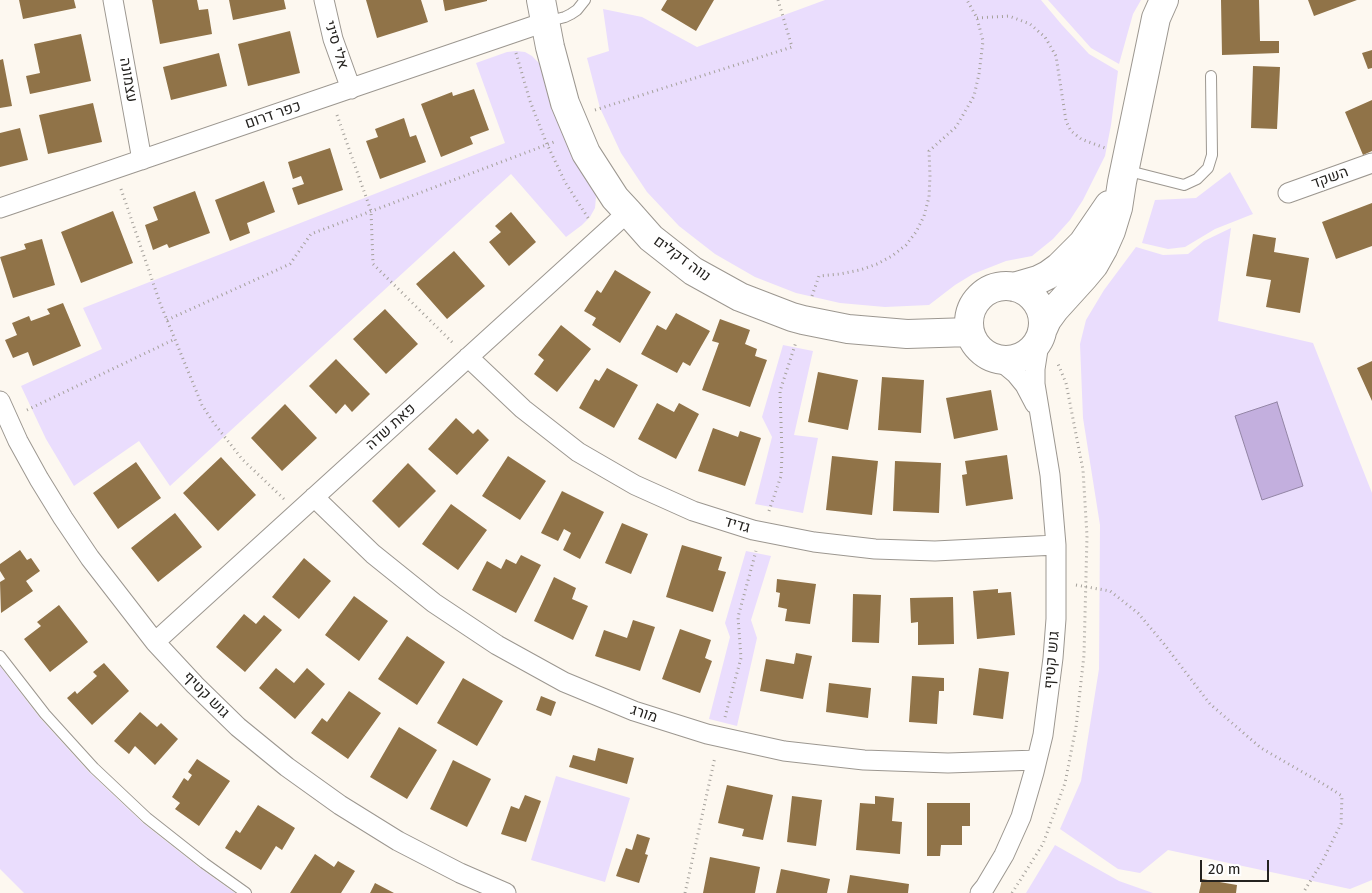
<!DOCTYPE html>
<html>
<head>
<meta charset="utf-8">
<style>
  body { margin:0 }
  #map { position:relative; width:1372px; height:893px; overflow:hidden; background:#fdf8f0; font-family:"Fira Sans",sans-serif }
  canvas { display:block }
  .scale { position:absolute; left:1200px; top:860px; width:69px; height:22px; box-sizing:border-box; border:2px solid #24221f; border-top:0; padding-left:6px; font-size:15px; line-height:18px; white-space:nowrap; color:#24221f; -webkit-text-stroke:4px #fff; paint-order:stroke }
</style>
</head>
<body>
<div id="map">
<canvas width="1372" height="893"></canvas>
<div class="scale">20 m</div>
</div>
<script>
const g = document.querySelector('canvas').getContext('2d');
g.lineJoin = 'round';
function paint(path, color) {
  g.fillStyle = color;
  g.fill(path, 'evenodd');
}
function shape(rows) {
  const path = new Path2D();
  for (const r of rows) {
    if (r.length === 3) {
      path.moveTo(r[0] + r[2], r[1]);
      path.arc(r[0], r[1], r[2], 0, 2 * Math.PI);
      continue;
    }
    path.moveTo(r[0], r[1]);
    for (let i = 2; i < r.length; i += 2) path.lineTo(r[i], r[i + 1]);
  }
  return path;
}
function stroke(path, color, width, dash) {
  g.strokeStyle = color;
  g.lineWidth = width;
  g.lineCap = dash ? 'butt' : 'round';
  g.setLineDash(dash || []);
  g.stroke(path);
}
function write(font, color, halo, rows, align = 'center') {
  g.font = font + ' "Fira Sans",Heebo,sans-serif';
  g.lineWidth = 4;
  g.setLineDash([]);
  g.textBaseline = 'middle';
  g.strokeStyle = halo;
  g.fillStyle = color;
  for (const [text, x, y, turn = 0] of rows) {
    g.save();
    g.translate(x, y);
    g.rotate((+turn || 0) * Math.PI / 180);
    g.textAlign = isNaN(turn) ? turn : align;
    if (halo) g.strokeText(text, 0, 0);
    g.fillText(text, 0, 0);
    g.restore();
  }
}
paint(shape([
  [825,0,1041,0,1062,25,1089,54,1118,71,1111,125,1105,156,1083,200,1070,220,1053,239,1032,256,1006,261,973,274,955,285,929,305,885,307,840,303,796,293,755,277,715,254,679,226,647,192,621,153,600,108,587,58,609,51,603,9,642,17,697,47],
  [1048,0,1141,0,1133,14,1119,64,1091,48],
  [516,51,525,52,532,56,541,65,595,192,596,197,595,208,590,217,582,225,566,237,511,174,170,486,139,441,74,486,46,439,21,386,102,349,83,308,505,143,476,63,507,52],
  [1230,172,1253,214,1215,229,1185,247,1168,249,1142,243,1155,200,1196,198],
  [1231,228,1218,321,1313,343,1372,493,1372,880,1350,889,1168,850,1140,873,1118,869,1060,829,1081,781,1099,669,1100,525,1083,418,1080,344,1086,320,1104,290,1136,247,1163,255,1188,254,1204,241],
  [783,345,813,351,794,435,818,438,803,513,755,504,772,437,762,417],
  [746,551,771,556,751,620,757,638,737,726,709,719,730,637,725,623],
  [0,666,40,718,89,772,143,823,200,868,235,893,24,893,0,869],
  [556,776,630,798,605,882,531,860],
  [1055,845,1119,881,1153,893,1026,893]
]), '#eaddfd');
const water = shape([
  [1277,402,1303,486,1262,500,1235,416,1277,402]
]);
paint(water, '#c3afde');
stroke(water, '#9385a5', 1);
paint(shape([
  [19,0,74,0,76,8,23,19],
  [152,0,197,0,199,10,208,9,212,34,160,44],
  [229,0,284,0,286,9,233,20],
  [366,0,421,0,428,22,377,38],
  [443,0,487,0,487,1,445,11],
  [667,0,714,0,696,31,661,10],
  [1221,0,1259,0,1260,41,1279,41,1279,53,1222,55],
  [1308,0,1357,0,1314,16],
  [290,31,300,73,248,86,238,44],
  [81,34,91,81,30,94,26,76,40,73,34,44],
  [1372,50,1372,68,1368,69,1362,53],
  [219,53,227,86,171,100,163,67],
  [3,59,12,106,0,108,0,60],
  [1253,66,1280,67,1277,129,1251,128],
  [474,89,489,130,470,137,473,144,441,157,421,104,452,92,453,96],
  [1372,100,1372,151,1363,155,1345,112],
  [93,103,102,142,48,154,39,115],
  [404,118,410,137,416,135,426,162,380,179,366,141,378,137,375,129],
  [20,128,28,160,0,167,0,133],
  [330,148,343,190,298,205,292,188,304,184,301,176,293,179,288,162],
  [264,181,275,212,247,223,250,233,230,241,215,200],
  [195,191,210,233,169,248,167,244,153,250,145,225,158,220,153,207],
  [1372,203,1372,246,1336,259,1322,222],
  [113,211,133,263,81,283,61,232],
  [511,212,536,242,509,266,489,242,501,232,495,226],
  [1253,234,1276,238,1274,252,1309,258,1300,313,1266,307,1271,280,1246,276],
  [42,239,55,285,13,298,0,257,26,249,24,244],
  [454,251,485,286,447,319,416,284],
  [615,270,651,292,620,343,592,325,596,318,584,311,597,290,601,293],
  [63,303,81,346,33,366,28,352,13,358,5,340,17,335,12,323,29,316,31,321,50,314,47,309],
  [385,309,418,344,386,374,353,339],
  [676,313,710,331,690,366,683,362,677,373,641,354,657,325,666,330],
  [720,319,750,330,745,344,757,349,755,356,767,360,750,407,702,390,719,343,712,341],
  [561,325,591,349,557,392,534,374,544,360,538,355],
  [336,359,370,394,352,412,345,404,336,414,309,386],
  [1372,361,1372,401,1357,368],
  [607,368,638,385,614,428,579,408,595,379,599,381],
  [818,372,858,380,848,430,808,422],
  [882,377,924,380,921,433,878,430],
  [991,390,998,430,954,439,946,398],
  [657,403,674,412,679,403,699,414,676,459,638,439],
  [285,404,317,438,282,471,251,438],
  [456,418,473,434,478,429,489,440,457,475,428,449],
  [713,428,738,437,740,431,761,438,745,486,698,471],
  [1007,455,1013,499,966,506,962,475,967,474,965,461],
  [508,456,546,481,520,520,482,496],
  [832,456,878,461,872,515,826,510],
  [221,457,256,495,218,531,183,493],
  [895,461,941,463,939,513,893,511],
  [136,462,161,498,118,529,93,493],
  [408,463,436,491,399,528,372,501],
  [562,491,604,512,580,559,563,550,571,533,564,529,558,541,541,533],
  [451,504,487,530,458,570,422,544],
  [175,513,202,547,158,582,131,548],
  [622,523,648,534,631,574,605,563],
  [682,545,722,557,718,570,726,572,713,612,666,597],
  [20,550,27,560,31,558,40,571,26,581,33,591,1,613,0,582,5,579,0,571,0,564],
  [521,555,541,565,516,613,472,590,487,561,501,569,506,559,516,564],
  [304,558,331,581,299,619,272,597],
  [554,577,576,588,572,599,588,606,573,640,534,621],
  [777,579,816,584,810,624,785,621,787,609,778,607,780,593,776,592],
  [998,589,998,593,1011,592,1015,635,977,639,973,591],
  [853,594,881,595,879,643,852,642],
  [354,596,388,621,359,661,325,635],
  [953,597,954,644,918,645,918,622,911,623,910,598],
  [59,605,88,642,50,672,24,639,41,626,37,622],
  [244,614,256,624,264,615,282,630,245,672,216,647],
  [633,620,655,627,640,671,595,656,604,630,627,638],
  [680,629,711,640,705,658,712,661,700,693,662,679],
  [407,636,445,662,417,705,378,679],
  [796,653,812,656,803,699,760,691,766,659,794,664],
  [104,663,129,691,92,725,67,698,75,691,77,694,97,676,93,672],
  [276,668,294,683,307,668,325,684,295,719,259,688],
  [979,668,1009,672,1003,719,973,715],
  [912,676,944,678,944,691,939,691,937,724,909,722],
  [463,678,503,701,477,746,437,723],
  [829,683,871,688,868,718,826,712],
  [349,691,381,713,348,759,311,733,322,718,327,722],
  [541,696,556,702,551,716,536,710],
  [140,712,157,727,161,723,178,739,155,765,135,746,129,754,114,741],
  [399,727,437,750,407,799,370,777],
  [598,748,634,758,627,784,569,767,573,755,595,761],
  [197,759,230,781,199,826,175,809,180,803,172,797,184,778,188,781,192,775,188,772],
  [453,760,491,779,467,827,430,809],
  [727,785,773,795,763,840,742,836,744,829,718,823],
  [525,795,541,801,526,842,501,834,511,806,519,809],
  [792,796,822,800,816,846,787,842],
  [875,796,894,798,892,821,902,822,900,854,856,850,860,803,875,804],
  [927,803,970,803,970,826,962,826,962,845,941,845,940,856,927,856],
  [258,805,295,828,282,850,276,846,261,870,225,848,236,830,240,833],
  [637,834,650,838,645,854,648,855,639,883,616,876,626,848,632,850],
  [315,854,334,867,338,861,355,871,341,893,290,893],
  [710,857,760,867,755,893,703,893],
  [781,869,830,879,827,893,776,893],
  [850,875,909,884,908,893,847,893],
  [1202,879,1237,885,1236,893,1199,893],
  [375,883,394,893,370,893]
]), '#907348');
const lane = shape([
  [546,22,565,17,571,14,577,10,585,0],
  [1125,170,1184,185,1197,179,1208,168,1212,155,1211,76],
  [0,656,45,714,94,768,147,818,204,863,246,893]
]);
const street = shape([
  [113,0,142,160],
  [324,0,333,39,351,89],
  [1288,193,1372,163],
  [0,208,545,22],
  [468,357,523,409,578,452,635,485,693,511,753,530,814,542,875,549,935,551,1056,545],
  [998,359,1016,374,1025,385,1035,404],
  [0,401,18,441,39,479,63,518,90,558,155,642,195,685,238,727,287,767,340,805,398,841,460,873,506,893],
  [314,497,373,554,434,603,497,645,564,682,634,711,707,734,784,751,864,760,948,763,1037,760],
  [155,642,628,212],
  [980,893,985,887,1004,855,1021,817,1034,772,1043,735,1053,658,1056,619,1056,545,1050,475,1035,384,1035,369,1040,337]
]);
const secondary = shape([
  [541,0,550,47,565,103,586,153,615,198,628,212,651,238,693,271,740,297,792,317,803,320,848,329,907,334,970,332],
  [1006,323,37],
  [1014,287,1038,280,1048,275,1059,267,1083,243,1109,205],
  [1042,331,1047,320,1055,309,1084,277,1094,265,1103,249,1111,231,1118,208,1122,182,1156,18,1164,0]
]);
stroke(lane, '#9c9790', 12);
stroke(street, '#9c9790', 21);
stroke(secondary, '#9c9790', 30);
stroke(shape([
  [977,18,1009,16,1030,24,1045,37,1056,56,1066,121,1071,131,1081,139,1105,148],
  [516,53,530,101,546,142,565,182,590,221],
  [595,110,792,47,778,0],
  [337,115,371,211,373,264,454,344],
  [121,189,160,303,202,405,213,422,242,459,284,499],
  [812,296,819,276,840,274,860,270,877,264,892,256,906,245,916,232,924,216,929,197,930,176,929,151,956,127,974,96,979,74,983,41,977,18,967,0],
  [167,320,290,264,311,234,554,142],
  [27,410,175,339],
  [769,511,781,476,782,454,780,391,796,342],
  [1076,585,1110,591,1138,613,1164,644,1210,704,1261,748,1325,785,1342,796,1341,824,1322,862,1303,893],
  [725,717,741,658,738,617,756,551],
  [685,893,715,757],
  [1012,893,1043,844,1065,783,1076,727,1084,655,1087,536,1083,470,1066,383,1058,364]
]), '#a5a19b', 3, [1, 4]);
stroke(lane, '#fff', 10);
stroke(street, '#fff', 19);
stroke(secondary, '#fff', 28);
write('15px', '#24221f', '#fff', [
  ["אלי סיני",336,45,73],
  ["עצמונה",128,80,80],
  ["כפר דרום",273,115,-19],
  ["השקד",1330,178,-20],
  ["נווה דקלים",682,259,36],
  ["פאת שדה",391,427,-42],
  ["גדיד",737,525,17],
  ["גוש קטיף",1052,660,-85],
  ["גוש קטיף",206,695,45],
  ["מורג",644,714,19]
]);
</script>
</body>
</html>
